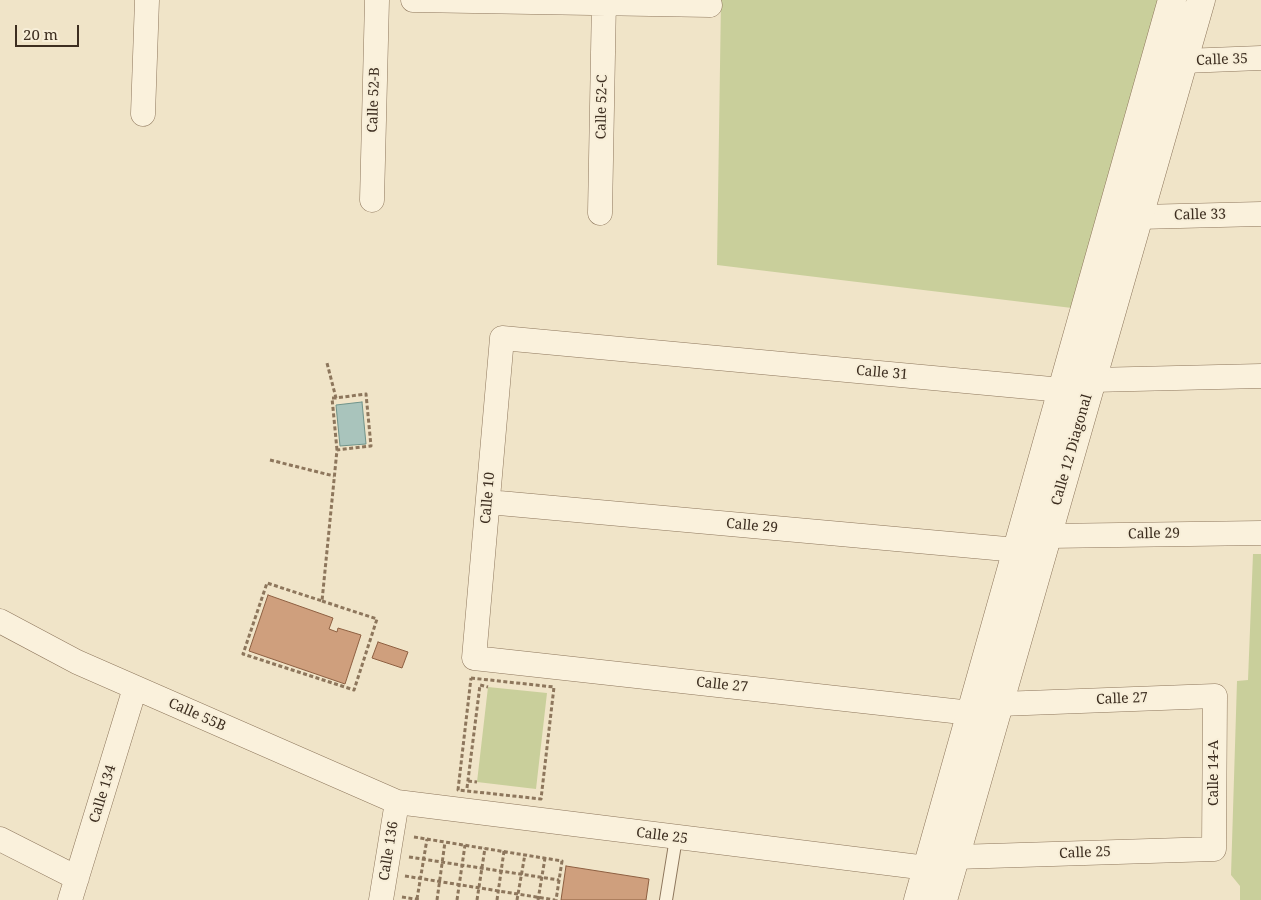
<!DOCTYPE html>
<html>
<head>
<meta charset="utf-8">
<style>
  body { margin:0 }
  #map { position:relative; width:1261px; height:900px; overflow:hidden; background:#f0e4c8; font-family:"Noto Serif",serif }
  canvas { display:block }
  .scale { position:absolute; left:15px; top:25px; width:64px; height:22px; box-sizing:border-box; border:2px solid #3d2e20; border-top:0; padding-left:6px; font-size:15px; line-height:18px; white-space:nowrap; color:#3d2e20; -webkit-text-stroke:4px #f7eed8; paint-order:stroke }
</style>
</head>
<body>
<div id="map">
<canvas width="1261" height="900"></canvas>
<div class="scale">20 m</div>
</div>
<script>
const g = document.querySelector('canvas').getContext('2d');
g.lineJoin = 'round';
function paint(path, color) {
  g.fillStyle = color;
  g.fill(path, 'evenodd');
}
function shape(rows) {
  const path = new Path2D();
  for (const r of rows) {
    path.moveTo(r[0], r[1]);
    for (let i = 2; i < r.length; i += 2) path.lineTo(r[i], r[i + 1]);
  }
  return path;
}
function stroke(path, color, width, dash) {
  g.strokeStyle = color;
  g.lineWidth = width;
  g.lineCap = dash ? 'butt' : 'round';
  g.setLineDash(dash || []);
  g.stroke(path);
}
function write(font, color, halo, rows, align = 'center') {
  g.font = font + ' "Noto Serif",serif';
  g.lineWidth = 4;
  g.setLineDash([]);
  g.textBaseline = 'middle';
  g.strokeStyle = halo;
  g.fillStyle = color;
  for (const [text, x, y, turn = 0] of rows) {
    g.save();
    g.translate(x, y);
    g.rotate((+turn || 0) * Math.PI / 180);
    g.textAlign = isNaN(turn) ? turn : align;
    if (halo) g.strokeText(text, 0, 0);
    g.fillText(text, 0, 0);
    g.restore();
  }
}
paint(shape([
  [721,0,1158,0,1072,308,717,265],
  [1253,554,1261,554,1261,900,1240,900,1240,886,1231,875,1237,681,1248,680],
  [488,687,547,693,536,789,477,782]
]), '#c9cf9b');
const water = shape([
  [362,402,366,444,340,446,336,405,362,402]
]);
paint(water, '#a9c4bc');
stroke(water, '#6f938a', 1);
const building = shape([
  [268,595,333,618,329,629,337,632,338,628,361,635,345,684,249,651,268,595],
  [378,642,408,652,402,668,372,658,378,642],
  [566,866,649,879,646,900,561,900,566,866]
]);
paint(building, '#cf9f7d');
stroke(building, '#8d5f41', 1);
const service = shape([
  [666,900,676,838]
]);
const minor = shape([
  [413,0,710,5],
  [1184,61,1261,58],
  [143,114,147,0],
  [372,200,377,0],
  [600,213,604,0],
  [1139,217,1261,214],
  [488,502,1017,550],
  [1048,536,1261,533],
  [0,621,77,662,397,802,927,868],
  [971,713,474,658,502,338,1062,390,1092,380,1261,376],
  [0,839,77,878],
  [956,857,1214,849,1215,696,1000,704],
  [70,900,135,688],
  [381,900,397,802]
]);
const tertiary = shape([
  [918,900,1172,0],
  [943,900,1201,0]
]);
stroke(service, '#8d765c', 14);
stroke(minor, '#8d765c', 25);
stroke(tertiary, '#8d765c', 29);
stroke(shape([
  [336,398,332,398,337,450],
  [270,460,334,476],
  [322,601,377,619,354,690,243,654,267,583,322,601,337,450,371,446,366,394,336,398,327,363],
  [471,678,554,687,541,799,458,790,471,678],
  [468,781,477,782],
  [467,788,480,685,488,687],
  [414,837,562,861,556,900],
  [409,857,559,880],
  [405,876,555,900],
  [402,897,421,900],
  [417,899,427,839],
  [437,900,445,842],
  [457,900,465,845],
  [477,900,485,848],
  [497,900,504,851],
  [517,900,525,854],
  [538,900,545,858]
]), '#8d765c', 3, [4, 2.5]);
stroke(service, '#faf1dc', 12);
stroke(minor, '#faf1dc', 24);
stroke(tertiary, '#faf1dc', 28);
write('14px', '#3d2e20', '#f7eed8', [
  ["Calle 35",1222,60,-2],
  ["Calle 52-B",374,100,-88],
  ["Calle 52-C",602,107,-89],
  ["Calle 33",1200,215,-1],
  ["Calle 31",882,373,5],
  ["Calle 12 Diagonal",1072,450,-74],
  ["Calle 10",488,498,-85],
  ["Calle 29",752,526,5],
  ["Calle 29",1154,534,-1],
  ["Calle 27",722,685,6],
  ["Calle 27",1122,699,-2],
  ["Calle 55B",197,715,24],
  ["Calle 14-A",1214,773,-90],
  ["Calle 134",103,794,-73],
  ["Calle 25",662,836,7],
  ["Calle 136",389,851,-81],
  ["Calle 25",1085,853,-2]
]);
</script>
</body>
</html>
